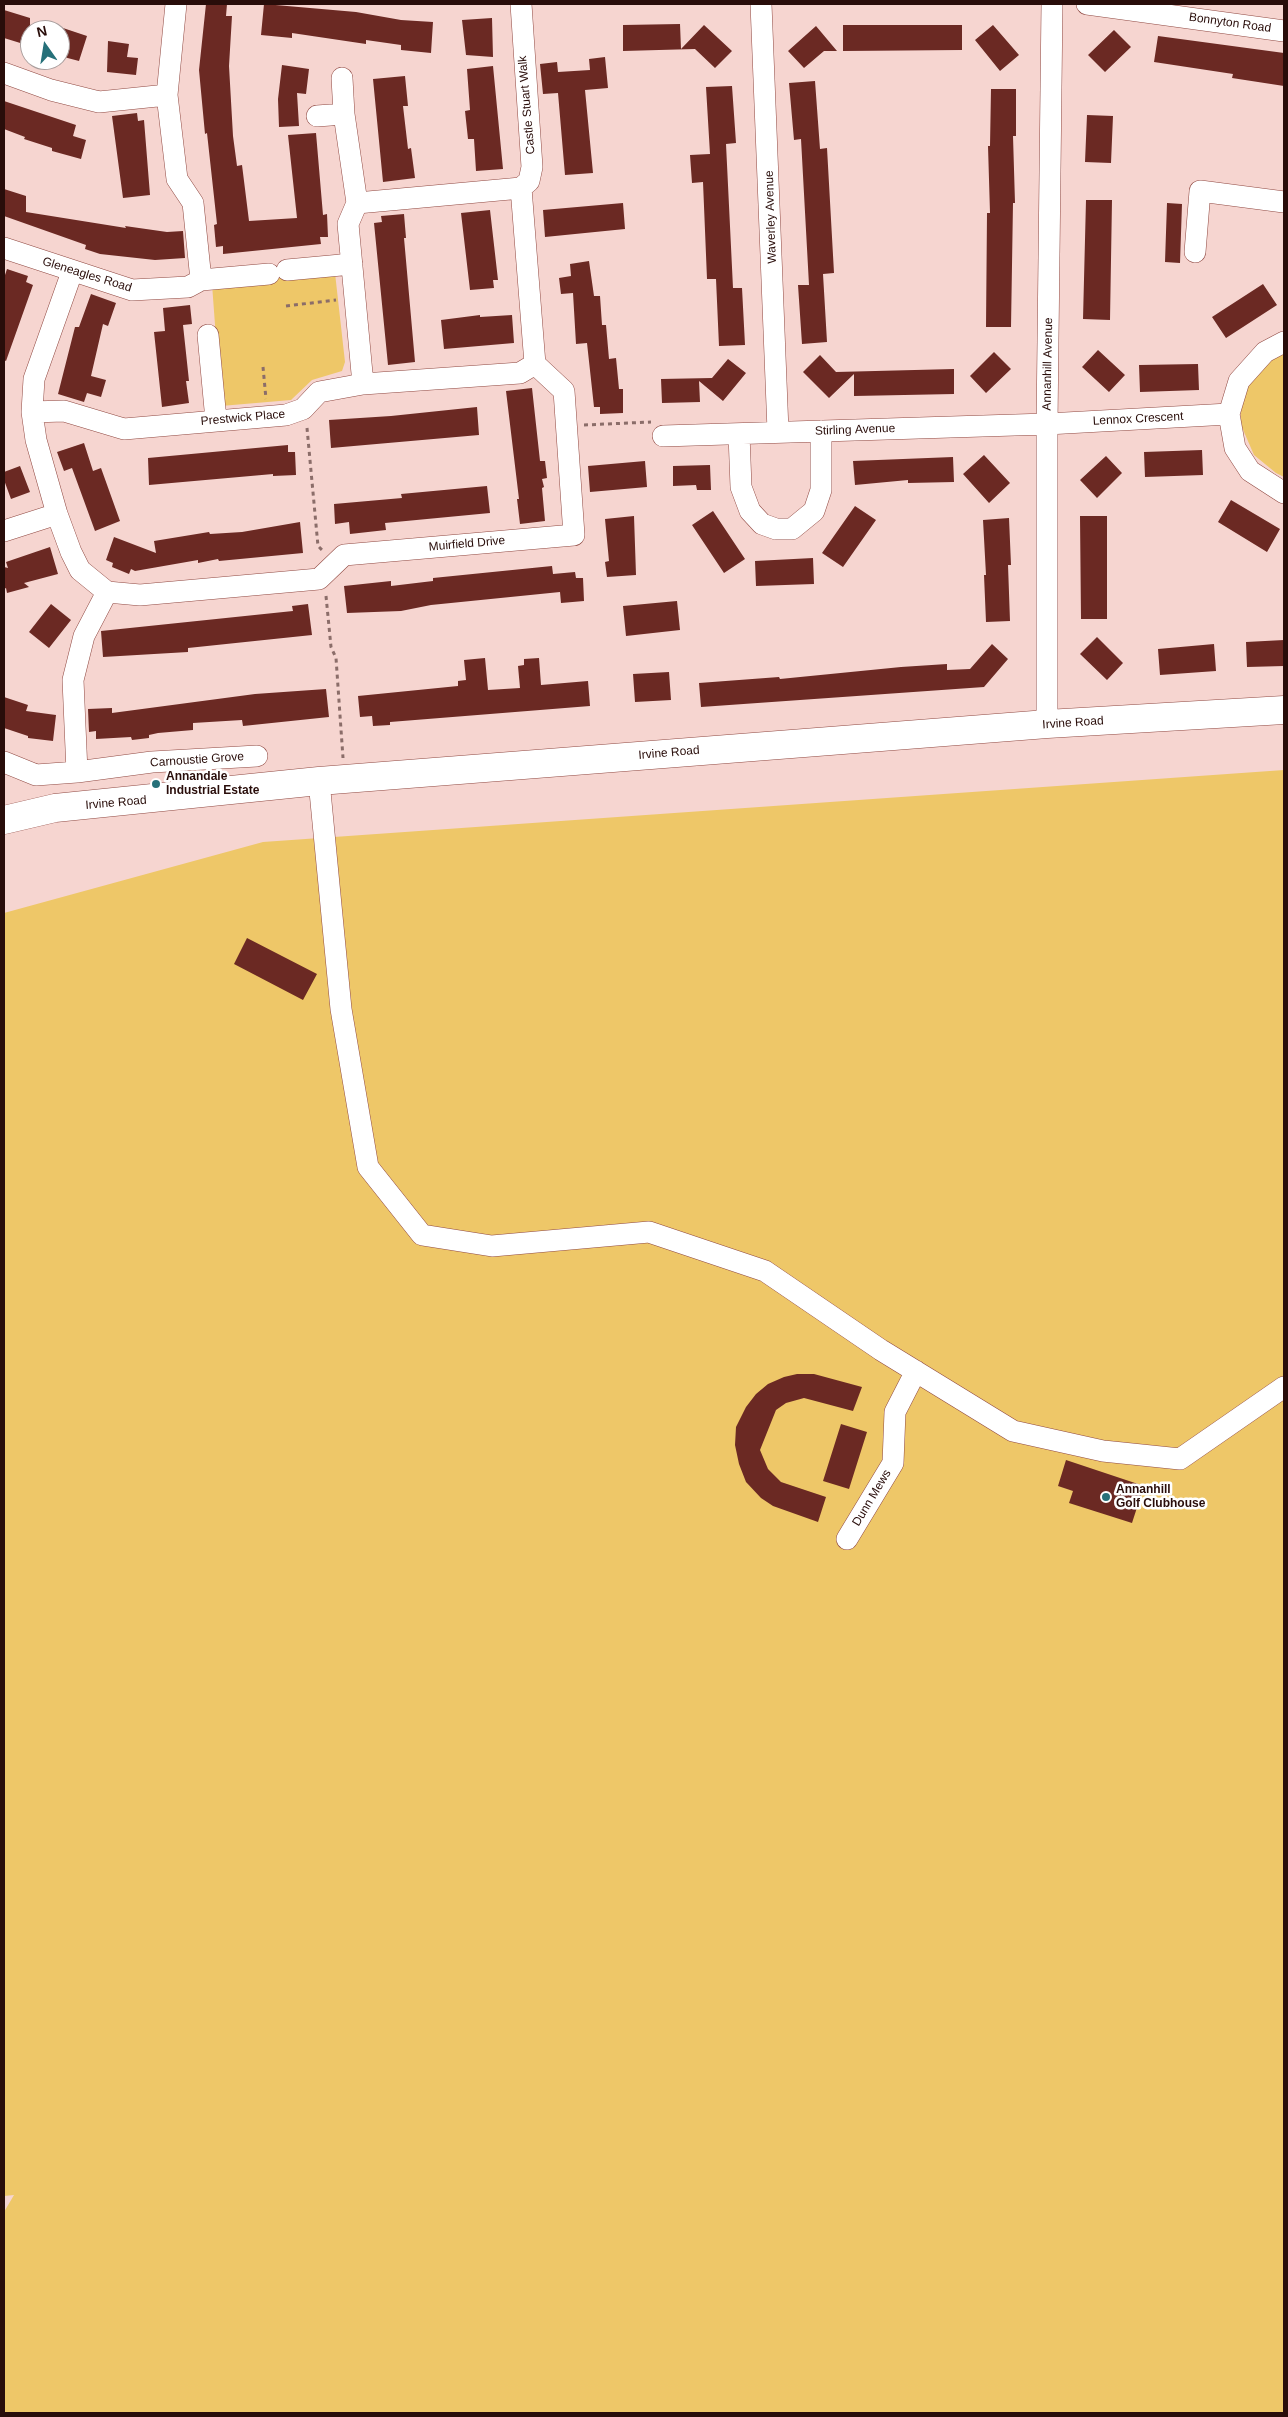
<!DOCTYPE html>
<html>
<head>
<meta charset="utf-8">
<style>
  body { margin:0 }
  #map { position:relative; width:1288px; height:2417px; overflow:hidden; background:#f6d5d0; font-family:Helvetica,sans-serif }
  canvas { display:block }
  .frame { position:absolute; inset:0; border:5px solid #290d0a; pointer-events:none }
  .north { position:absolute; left:20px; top:20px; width:50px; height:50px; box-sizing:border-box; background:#fff; border:1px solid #a99e9d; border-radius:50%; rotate:347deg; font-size:14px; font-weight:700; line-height:20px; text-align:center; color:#290d0a }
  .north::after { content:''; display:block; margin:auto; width:18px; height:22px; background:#267079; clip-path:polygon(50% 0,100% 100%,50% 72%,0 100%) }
</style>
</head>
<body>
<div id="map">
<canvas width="1288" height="2417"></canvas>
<div class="frame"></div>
<div class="north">N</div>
</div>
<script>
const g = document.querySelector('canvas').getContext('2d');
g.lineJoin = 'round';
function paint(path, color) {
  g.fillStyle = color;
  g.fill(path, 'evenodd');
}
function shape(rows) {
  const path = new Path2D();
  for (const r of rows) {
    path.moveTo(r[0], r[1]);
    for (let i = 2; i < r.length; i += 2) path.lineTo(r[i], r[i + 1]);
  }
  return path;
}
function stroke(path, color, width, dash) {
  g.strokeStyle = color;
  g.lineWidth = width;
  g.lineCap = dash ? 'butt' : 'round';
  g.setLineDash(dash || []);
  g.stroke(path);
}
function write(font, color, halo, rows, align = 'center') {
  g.font = font + ' Helvetica,sans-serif';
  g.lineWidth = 5;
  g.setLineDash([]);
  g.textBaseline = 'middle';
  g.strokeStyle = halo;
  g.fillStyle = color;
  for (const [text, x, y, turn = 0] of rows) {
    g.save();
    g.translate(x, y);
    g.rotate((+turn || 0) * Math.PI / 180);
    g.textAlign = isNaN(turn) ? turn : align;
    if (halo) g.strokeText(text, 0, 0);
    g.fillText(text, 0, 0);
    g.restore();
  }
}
paint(shape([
  [335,273,345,362,342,371,312,380,291,400,221,406,212,284],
  [1284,350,1284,477,1276,473,1254,455,1241,425,1240,399,1245,383,1267,360],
  [1284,770,1284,2413,4,2413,4,2212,14,2195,4,2196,4,913,263,842]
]), '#eec768');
paint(shape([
  [206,4,227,4,226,16,232,16,229,66,233,136,237,166,242,165,249,221,297,218,288,135,316,133,323,215,327,214,328,237,320,237,321,244,223,254,223,246,216,247,214,225,217,224,207,133,205,134,199,70],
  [264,4,356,12,401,20,433,22,431,53,401,50,401,45,366,40,366,44,292,33,292,38,261,35],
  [4,10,30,18,30,46,4,38],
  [492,18,493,57,466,55,462,20],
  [680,24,681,49,704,25,732,51,715,68,695,49,623,51,623,25],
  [843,25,962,25,962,50,843,51],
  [993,25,1019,55,1000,71,975,40],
  [816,26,837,51,824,51,804,68,788,51],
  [60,27,87,36,79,61,60,56],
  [1114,30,1131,47,1105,72,1088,55],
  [1158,36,1284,53,1284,86,1232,78,1233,74,1154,62],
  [108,41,129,44,127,57,138,58,136,75,107,72],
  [605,57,608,88,585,90,593,173,565,175,558,93,543,94,540,64,557,62,558,72,590,70,589,59],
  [282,65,309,69,306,94,297,93,299,126,279,127,278,99],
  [493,66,503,169,476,171,474,139,468,139,465,111,470,110,467,69],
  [405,76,408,106,403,106,408,149,411,148,415,178,383,182,373,79],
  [815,81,820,149,827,148,834,273,823,274,827,342,802,344,798,285,809,285,801,139,794,140,789,83],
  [732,86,736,143,726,144,733,288,742,288,745,345,719,346,716,279,707,279,703,182,692,183,690,155,710,154,706,87],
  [991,89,1016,89,1016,136,1013,136,1015,203,1013,203,1011,327,986,327,987,213,990,213,988,146,990,146],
  [4,101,76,125,73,136,86,140,81,159,52,151,52,148,24,139,25,137,4,129],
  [137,113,138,121,144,120,150,195,123,198,112,116],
  [1087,115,1113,116,1111,163,1085,162],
  [4,189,26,196,26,212,126,228,125,226,167,232,183,231,185,258,155,260,100,254,85,249,86,245,4,216],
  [1086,200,1112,200,1110,320,1083,319],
  [623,203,625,229,545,237,543,210],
  [1167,203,1182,204,1180,263,1165,262],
  [490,210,498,280,493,280,494,288,470,290,461,213],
  [404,214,406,238,404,238,415,362,388,365,374,223,382,222,381,216],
  [589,261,594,296,600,296,602,325,606,325,609,359,616,358,619,389,623,389,623,413,600,414,600,407,594,407,587,343,576,344,573,293,561,294,559,278,571,276,570,264],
  [7,269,28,276,26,282,33,285,6,361,4,360,4,278],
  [1263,284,1277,305,1226,338,1212,317],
  [91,294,116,303,108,326,103,324,91,376,106,380,101,397,87,393,84,402,58,394,75,327,79,327],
  [190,305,192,324,183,325,189,381,186,381,189,403,162,407,154,332,165,331,163,308],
  [480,315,480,317,512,315,514,343,444,349,441,320],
  [1098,350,1125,375,1109,392,1082,367],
  [994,352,1011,369,986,393,970,376],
  [820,355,836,372,954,369,954,394,854,396,854,374,829,398,803,372],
  [728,359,746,373,723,401,699,381,700,402,662,403,661,379,712,378],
  [1198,364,1199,390,1140,392,1139,365],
  [532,388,540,461,545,461,547,478,542,479,544,487,542,488,545,521,520,524,517,499,519,499,506,391],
  [477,407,479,435,331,448,329,420,391,416],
  [84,443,93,471,101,468,120,521,95,531,72,468,64,471,57,452],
  [288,445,288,452,295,452,296,475,273,476,273,474,149,485,148,458],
  [1202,450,1203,475,1145,477,1144,452],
  [984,455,1010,483,989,503,963,474],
  [1106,456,1122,473,1097,498,1080,480],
  [953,457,954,482,908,483,908,480,855,485,853,461],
  [645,461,647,487,590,492,588,466],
  [710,465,711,490,697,490,696,485,673,486,673,466],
  [20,466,30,492,11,499,4,480,4,472],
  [487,486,490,513,385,523,386,530,350,534,349,522,335,524,334,504,402,498,401,494],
  [1231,500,1280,529,1267,552,1218,522],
  [855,506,876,520,843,567,822,553],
  [713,511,745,559,724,573,692,525],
  [634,516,636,575,607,577,605,562,609,561,605,519],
  [1080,516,1107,516,1107,619,1081,619],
  [1009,518,1011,565,1008,565,1010,621,986,622,984,575,986,575,983,520],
  [300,522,303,553,219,561,218,559,198,563,198,560,135,571,131,569,129,574,112,567,113,563,106,560,114,537,156,553,154,541,209,532,210,534,242,532],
  [50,547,58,574,24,583,29,587,7,593,6,588,4,589,4,567,8,568,6,562],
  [813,558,814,584,756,586,755,561],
  [552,566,553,574,575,572,576,578,583,578,584,601,561,603,560,592,431,605,401,611,347,613,344,586,391,581,391,586,433,581,433,578],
  [677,601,680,630,626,636,623,606],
  [51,604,71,620,49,648,29,632],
  [308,604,312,635,188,648,188,652,103,657,101,631,293,611,292,606],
  [1097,637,1123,663,1107,680,1080,654],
  [1284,640,1284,666,1247,667,1246,642],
  [992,644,1008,659,984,687,701,707,699,683,779,677,780,679,901,667,947,664,947,670,970,669],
  [1214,644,1216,671,1160,675,1158,649],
  [485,658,488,690,520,688,518,666,524,665,524,659,539,658,541,685,588,681,590,706,390,722,390,725,373,726,372,716,360,717,358,696,458,686,458,681,466,680,464,660],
  [669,672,671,700,635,702,633,674],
  [326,689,329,717,243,726,242,720,193,723,193,730,158,733,149,735,149,738,132,740,131,737,96,739,96,731,89,732,88,709,112,708,112,713,255,694],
  [4,697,28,705,26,711,56,715,53,741,28,738,28,736,4,728],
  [247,938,317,974,303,1000,234,964],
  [797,1374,814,1374,862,1387,853,1411,804,1398,786,1403,776,1410,760,1450,768,1469,781,1482,826,1497,818,1522,773,1506,761,1498,746,1482,739,1464,735,1445,736,1427,746,1407,756,1394,768,1384,784,1377],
  [841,1424,867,1432,849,1489,823,1481],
  [1066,1460,1144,1486,1132,1523,1069,1503,1073,1491,1058,1486]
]), '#6b2923');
const minor = shape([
  [761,4,778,431],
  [1087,4,1284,31],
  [4,73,51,90,99,102,167,95],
  [342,78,344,114,357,203],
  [317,116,344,114],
  [4,248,132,290,188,287,201,280,193,203,177,179,167,95,176,4],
  [1195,252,1200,191,1284,202],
  [287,270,352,264],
  [72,272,34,379,32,412,36,440,57,514,71,552,80,570,107,592,140,595,319,579,344,555,574,535,564,391,535,364,521,188],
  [201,280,269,274],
  [208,335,216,420],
  [363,384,348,224,357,203,521,188,529,181,532,167,521,4],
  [32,412,64,411,124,429,286,415,303,409,319,392,363,384,520,373,535,364],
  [1229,414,1235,448,1250,471,1284,493],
  [739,434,741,487,750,511,762,524,776,529,792,529,814,511,821,490,821,431],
  [663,436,1047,424,1229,414,1239,381,1265,352,1284,342],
  [4,531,57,514],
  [1047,724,1047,424,1052,4],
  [4,762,36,775,77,772,152,762,257,756],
  [77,772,73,680,84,636,107,592],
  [319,781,341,1009,368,1167,422,1235,492,1246,649,1232,765,1271,881,1350,1013,1431,1103,1451,1180,1459,1284,1387],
  [847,1539,893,1463,895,1412,916,1371]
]);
const major = shape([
  [4,820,55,808,319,781,1047,724,1284,710]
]);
stroke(minor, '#904942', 22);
stroke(major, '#904942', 29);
stroke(shape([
  [286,306,336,300],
  [263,367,266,399],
  [584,425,651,422],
  [307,428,318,546,322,550],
  [326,596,331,647,336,658,343,758]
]), '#8b6d69', 3, [4, 4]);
stroke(minor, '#fff', 21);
stroke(major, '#fff', 28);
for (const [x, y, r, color] of [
  [156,784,5,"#267079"],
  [1106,1497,5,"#267079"]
]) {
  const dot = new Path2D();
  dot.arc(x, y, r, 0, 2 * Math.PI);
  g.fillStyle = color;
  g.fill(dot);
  stroke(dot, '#fff', 2);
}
write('12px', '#290d0a', '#fff', [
  ["Bonnyton Road",1230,23,8],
  ["Castle Stuart Walk",527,105,-95],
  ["Waverley Avenue",771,217,-92],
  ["Gleneagles Road",87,275,17],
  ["Annanhill Avenue",1048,364,-89],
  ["Prestwick Place",243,418,-5],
  ["Lennox Crescent",1138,419,-3],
  ["Stirling Avenue",855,430,-2],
  ["Muirfield Drive",467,544,-5],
  ["Irvine Road",1073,723,-4],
  ["Irvine Road",669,753,-5],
  ["Carnoustie Grove",197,760,-4],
  ["Irvine Road",116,803,-5],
  ["Dunn Mews",872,1498,-59]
]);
write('bold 12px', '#290d0a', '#fff', [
  ["Annandale",166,777],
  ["Industrial Estate",166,791],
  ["Annanhill",1116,1490],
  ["Golf Clubhouse",1116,1504]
], 'left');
</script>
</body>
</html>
